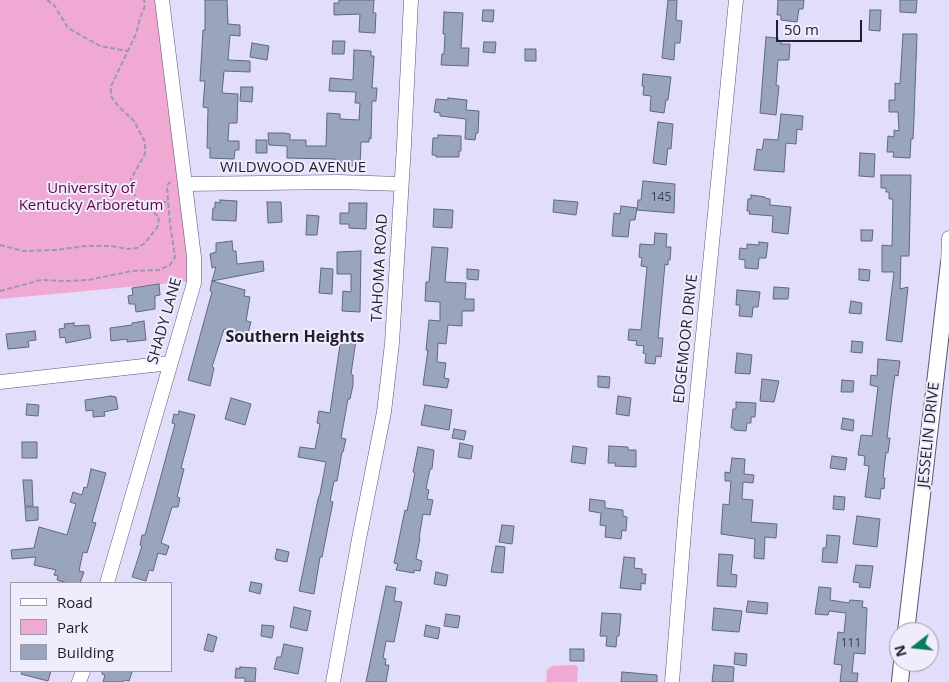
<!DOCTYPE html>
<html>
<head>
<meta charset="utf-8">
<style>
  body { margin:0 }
  #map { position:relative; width:949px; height:682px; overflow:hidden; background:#e2ddfb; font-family:"Open Sans",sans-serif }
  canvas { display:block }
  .legend { position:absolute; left:10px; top:582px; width:162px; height:90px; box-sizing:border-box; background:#efecfe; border:1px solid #9c9aa9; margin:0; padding:6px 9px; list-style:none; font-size:15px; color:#201e29 }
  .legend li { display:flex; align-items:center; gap:10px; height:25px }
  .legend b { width:25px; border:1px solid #9c9aa9 }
  .north { position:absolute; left:889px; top:622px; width:50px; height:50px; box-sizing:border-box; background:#efecfe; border:1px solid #9c9aa9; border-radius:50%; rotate:254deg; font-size:14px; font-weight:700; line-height:20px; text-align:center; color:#201e29 }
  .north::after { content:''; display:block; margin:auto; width:18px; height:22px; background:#067e5c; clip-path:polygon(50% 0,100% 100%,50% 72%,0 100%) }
  .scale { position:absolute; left:776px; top:20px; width:86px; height:22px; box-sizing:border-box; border:2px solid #201e29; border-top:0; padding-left:6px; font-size:15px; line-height:18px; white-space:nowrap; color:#201e29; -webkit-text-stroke:4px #efecfe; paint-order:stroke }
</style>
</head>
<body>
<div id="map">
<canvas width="949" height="682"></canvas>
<ul class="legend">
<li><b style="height:6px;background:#fff"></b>Road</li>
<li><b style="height:14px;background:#efa9d2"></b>Park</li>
<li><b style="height:14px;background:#99a4be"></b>Building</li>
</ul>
<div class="north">N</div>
<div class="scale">50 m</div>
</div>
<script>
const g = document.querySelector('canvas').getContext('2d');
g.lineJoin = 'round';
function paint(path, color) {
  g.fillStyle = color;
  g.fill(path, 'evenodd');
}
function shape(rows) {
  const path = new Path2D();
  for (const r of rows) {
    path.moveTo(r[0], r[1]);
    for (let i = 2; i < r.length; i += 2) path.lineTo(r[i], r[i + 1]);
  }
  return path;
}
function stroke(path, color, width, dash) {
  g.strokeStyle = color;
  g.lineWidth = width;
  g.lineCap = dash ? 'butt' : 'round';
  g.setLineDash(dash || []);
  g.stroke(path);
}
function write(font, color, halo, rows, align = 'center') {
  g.font = font + ' "Open Sans",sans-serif';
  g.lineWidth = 4;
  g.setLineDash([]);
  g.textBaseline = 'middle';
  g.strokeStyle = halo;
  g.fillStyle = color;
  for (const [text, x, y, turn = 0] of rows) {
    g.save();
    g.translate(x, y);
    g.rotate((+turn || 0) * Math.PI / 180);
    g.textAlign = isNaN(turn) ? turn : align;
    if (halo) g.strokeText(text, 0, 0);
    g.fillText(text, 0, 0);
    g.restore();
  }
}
paint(shape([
  [0,0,159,0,192,281,0,299],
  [575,665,578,667,577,682,546,682,547,670,552,666]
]), '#efa9d2');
const building = shape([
  [205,0,227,0,228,24,240,25,240,36,230,35,228,60,250,61,250,72,224,71,222,93,238,94,237,123,229,123,228,141,239,141,239,150,235,150,234,159,210,158,210,148,207,148,208,108,203,107,205,81,200,81,203,30,205,30,205,0],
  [339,0,374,0,373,13,376,13,375,33,359,32,360,14,334,15,334,3,339,3,339,0],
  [668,0,677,0,676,20,682,21,680,43,675,43,674,60,662,58,668,0],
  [778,0,804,0,803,9,799,9,797,22,781,20,781,15,777,15,778,0],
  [900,0,917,0,916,13,900,12,900,0],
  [483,10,494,10,493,22,482,21,483,10],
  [870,10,881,10,880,31,869,30,870,10],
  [444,12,463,13,461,48,469,48,468,66,441,65,442,54,444,54,445,34,443,34,444,12],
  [903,34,917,34,914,118,913,139,911,139,910,158,893,157,894,152,887,152,888,136,894,137,894,130,899,131,898,112,889,112,889,100,895,100,895,83,900,84,903,34],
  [766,37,778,38,778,41,781,41,781,44,790,44,789,60,778,60,776,85,779,86,776,115,760,113,766,37],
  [333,41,345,41,344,54,332,54,333,41],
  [484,42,496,42,495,53,483,52,484,42],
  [252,43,269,46,267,60,250,57,252,43],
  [525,49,536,49,536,61,525,61,525,49],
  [354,50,371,51,371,56,374,56,372,88,377,88,376,101,372,101,371,139,369,138,369,142,361,142,360,166,335,165,335,159,287,158,287,146,269,145,268,133,284,133,290,134,290,140,306,140,306,146,326,146,327,113,340,114,340,119,359,120,360,103,355,103,356,92,329,91,330,78,353,80,354,50],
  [643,74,671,77,668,100,666,100,664,113,650,111,651,96,643,95,644,86,642,86,643,74],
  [241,87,253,87,252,102,240,101,241,87],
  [448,98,467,100,466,110,479,111,478,133,476,133,475,140,465,139,466,119,440,116,440,113,434,112,436,99,448,100,448,98],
  [781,114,803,116,802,130,797,129,796,144,786,143,784,172,754,170,757,149,762,150,764,139,778,140,781,114],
  [658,122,673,124,671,149,668,148,666,165,653,163,658,122],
  [438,135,461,136,461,151,459,151,459,157,436,157,436,155,432,155,433,138,438,138,438,135],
  [256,140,267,140,267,153,256,153,256,140],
  [860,153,875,154,874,177,859,176,860,153],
  [881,175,911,175,909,256,901,256,900,289,908,287,902,342,886,340,894,272,882,272,882,245,892,246,893,199,889,199,889,192,886,192,886,188,881,188,881,175],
  [643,181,675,184,674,213,637,210,638,200,641,200,643,181],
  [751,195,765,197,765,198,770,199,770,205,791,207,788,234,772,232,773,216,749,214,750,211,747,211,748,199,751,199,751,195],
  [220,200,237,201,236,221,212,220,213,208,215,208,215,202,220,203,220,200],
  [554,200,578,202,576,215,553,212,554,200],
  [267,202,281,202,282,222,268,223,267,202],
  [349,203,367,203,366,229,349,228,349,224,340,224,340,213,349,213,349,203],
  [621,206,637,208,635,220,630,220,628,237,612,236,614,213,620,214,621,206],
  [434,209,453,210,452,228,433,227,434,209],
  [307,215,319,216,317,235,306,235,307,215],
  [861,230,873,230,872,241,861,241,861,230],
  [655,233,667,234,666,247,671,247,670,260,668,260,668,265,665,264,658,338,663,338,661,357,656,356,655,364,645,363,646,354,643,353,644,346,636,345,637,341,628,340,629,329,641,330,647,267,641,266,642,258,639,257,640,244,654,245,655,233],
  [232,241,233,251,236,251,237,264,263,261,264,271,212,281,216,267,212,268,210,254,216,252,216,243,232,241],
  [759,242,768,243,766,258,759,258,758,269,745,268,745,260,739,259,740,248,747,249,747,244,759,245,759,242],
  [432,247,448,248,445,282,466,283,465,299,474,299,474,311,462,311,462,326,448,325,446,344,438,343,437,362,446,363,444,378,449,379,447,388,423,385,428,350,426,350,429,320,440,321,440,302,425,301,426,282,429,282,432,247],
  [361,251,360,312,342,311,343,291,351,292,351,274,337,274,337,252,361,251],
  [321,268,333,269,332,294,319,293,321,268],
  [467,269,479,270,478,280,467,279,467,269],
  [859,269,870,270,869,281,859,280,859,269],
  [212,281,245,290,244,296,250,297,246,321,251,322,248,333,243,332,242,333,224,329,212,367,214,368,210,386,188,380,212,292,210,291,212,281],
  [159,284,160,295,155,296,155,309,136,312,135,304,129,304,128,296,133,295,132,288,159,284],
  [774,287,789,288,788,299,773,299,774,287],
  [737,290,760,292,758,307,753,307,752,317,739,316,740,305,736,305,737,290],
  [851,301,862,303,861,314,849,313,851,301],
  [144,321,146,340,127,342,127,339,111,341,110,328,132,325,132,323,144,321],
  [74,323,74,326,89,325,91,338,66,343,65,337,60,338,59,329,65,328,64,324,74,323],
  [35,331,36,340,28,341,29,347,8,349,6,334,35,331],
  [341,338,356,340,351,374,353,375,353,385,350,399,348,399,341,438,346,439,343,452,342,452,337,481,334,481,330,501,333,502,322,557,320,557,314,594,299,591,318,499,320,494,326,462,298,457,300,447,315,449,320,424,317,423,319,411,330,413,341,338],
  [852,341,863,342,862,353,851,352,852,341],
  [737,353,752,355,750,374,735,373,737,353],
  [878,359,900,361,898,376,895,375,893,388,887,438,890,438,888,453,886,452,883,478,885,478,884,489,881,488,880,499,865,497,869,466,864,465,865,456,858,455,861,435,872,436,878,387,870,385,871,375,877,376,878,359],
  [598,376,610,377,609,388,598,387,598,376],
  [762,379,779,381,774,402,760,401,762,379],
  [842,380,854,381,853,392,841,392,842,380],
  [111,396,116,397,118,409,104,412,105,416,93,417,93,410,86,411,85,400,111,396],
  [618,396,631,398,629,416,616,414,618,396],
  [231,398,251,404,245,425,225,419,231,398],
  [736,402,756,403,755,417,751,417,751,423,747,423,746,431,734,430,734,428,731,428,733,409,736,409,736,402],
  [27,404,39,405,38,416,26,415,27,404],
  [425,405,452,410,449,430,421,425,425,405],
  [179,411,195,415,181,468,184,469,177,497,180,498,178,507,172,507,161,543,169,546,166,555,158,553,153,571,149,570,146,581,132,577,142,546,140,545,142,535,145,535,175,424,172,423,174,414,178,415,179,411],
  [843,418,854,420,853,431,841,429,843,418],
  [454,429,466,431,464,440,452,438,454,429],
  [22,442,37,442,37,458,22,458,22,442],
  [460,443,473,446,471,459,458,457,460,443],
  [573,446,587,448,585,464,571,462,573,446],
  [609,446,628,447,628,450,636,450,636,467,615,466,616,463,608,463,609,446],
  [418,447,434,450,432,469,430,469,426,489,429,490,427,499,433,500,430,515,423,514,419,538,420,538,416,559,422,561,420,571,414,570,414,573,396,570,398,564,394,563,405,510,407,511,415,473,413,472,418,447],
  [832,456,847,458,845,470,830,468,832,456],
  [732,458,745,459,744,474,754,475,753,483,743,482,742,499,753,500,751,522,777,524,776,538,765,537,764,559,754,558,755,539,721,534,723,504,729,505,731,481,725,481,725,472,730,473,732,458],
  [91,469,106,473,92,522,96,523,87,553,83,552,79,571,84,572,80,583,68,583,57,580,58,576,54,575,56,570,34,565,36,557,12,559,11,550,34,548,39,527,67,535,76,504,70,502,73,492,82,495,84,487,87,488,91,469],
  [23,480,32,480,33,506,25,506,23,480],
  [834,496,845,497,844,510,833,509,834,496],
  [590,499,605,501,605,508,623,510,623,516,627,517,626,531,622,530,621,539,605,537,606,526,600,525,601,513,589,511,590,499],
  [25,507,38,507,38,520,26,521,25,507],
  [857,516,880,519,877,547,853,544,857,516],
  [502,525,514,526,512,544,499,542,502,525],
  [827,535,840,536,837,563,822,562,823,548,826,548,827,535],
  [496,546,505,547,503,573,491,572,496,546],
  [277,549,289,552,287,562,276,560,275,558,277,549],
  [719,554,733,555,731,574,737,575,736,587,717,586,719,554],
  [624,557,635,558,634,568,642,569,642,574,646,574,645,584,641,583,641,590,620,588,624,557],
  [856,565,873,566,870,588,859,587,860,583,853,582,856,565],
  [436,572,448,575,446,586,434,584,436,572],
  [251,582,262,584,260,594,249,591,251,582],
  [386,586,396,588,394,601,402,602,394,642,386,641,383,658,386,659,385,665,389,665,386,682,366,682,386,586],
  [819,587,831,588,830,600,849,603,850,600,863,601,862,607,867,608,865,654,854,653,852,673,858,673,857,682,840,682,842,665,834,664,838,632,844,633,846,613,829,611,828,615,815,614,819,587],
  [748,601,768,603,767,614,746,612,748,601],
  [294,607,311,611,307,631,290,627,294,607],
  [714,608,742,611,739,632,712,630,714,608],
  [602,613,621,614,619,636,617,636,616,647,606,646,607,636,600,636,602,613],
  [446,614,460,616,458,628,444,626,446,614],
  [262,625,274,626,272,638,261,636,262,625],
  [426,625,440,628,438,639,424,636,426,625],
  [208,634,217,637,213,652,204,650,208,634],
  [284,644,303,648,298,674,274,669,277,657,281,657,284,644],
  [570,649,584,649,584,661,570,661,570,649],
  [735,653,747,654,746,666,734,664,735,653],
  [714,665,734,667,733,682,712,682,714,665],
  [240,667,256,668,255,682,245,682,245,678,235,678,236,668,240,669,240,667],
  [22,671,51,671,48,681,21,674,22,671],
  [102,671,126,671,132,672,129,681,124,680,123,682,103,682,105,675,102,674,102,671],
  [622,672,657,675,657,682,621,682,622,672]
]);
paint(building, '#99a4be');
stroke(building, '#5e6880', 1);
const minor = shape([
  [186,184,338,182,401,184],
  [948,265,949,238],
  [0,382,170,363],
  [107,583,194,283,194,257,162,0],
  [79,682,83,671],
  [333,682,359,539,384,412,388,378,392,343,404,145,411,0],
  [672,682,686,507,736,0]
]);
const tertiary = shape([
  [906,632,949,263],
  [900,682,902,662]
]);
stroke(minor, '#5a566f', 15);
stroke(tertiary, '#5a566f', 18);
stroke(shape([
  [47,0,54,5,68,28,100,46,127,51],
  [149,207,153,203,158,203,159,207,162,207,162,202,168,202],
  [0,245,23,251,55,250,86,246,110,246,128,249,137,248,145,243,158,226,159,217,140,202,130,189,131,179,145,154,145,142,134,121,119,107,111,96,111,86,136,34,140,18,145,6,144,0],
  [0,291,41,280,66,281,88,280,132,271,159,270,170,265,175,257,170,223,167,187,168,184,171,182]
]), '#9c98af', 2, [5, 2.5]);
stroke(minor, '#fff', 14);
stroke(tertiary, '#fff', 16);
write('12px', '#3e404e', null, [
  ["145",661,198],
  ["111",851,644]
]);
write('15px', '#201e29', '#efecfe', [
  ["WILDWOOD AVENUE",293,168],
  ["TAHOMA ROAD",380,268,-87],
  ["SHADY LANE",165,321,-74],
  ["EDGEMOOR DRIVE",686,339,-84],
  ["JESSELIN DRIVE",929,435,-84]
]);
write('15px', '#620548', '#efecfe', [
  ["University of",91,189],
  ["Kentucky Arboretum",91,206]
]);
write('bold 16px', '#201e29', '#efecfe', [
  ["Southern Heights",295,337]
]);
</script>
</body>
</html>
